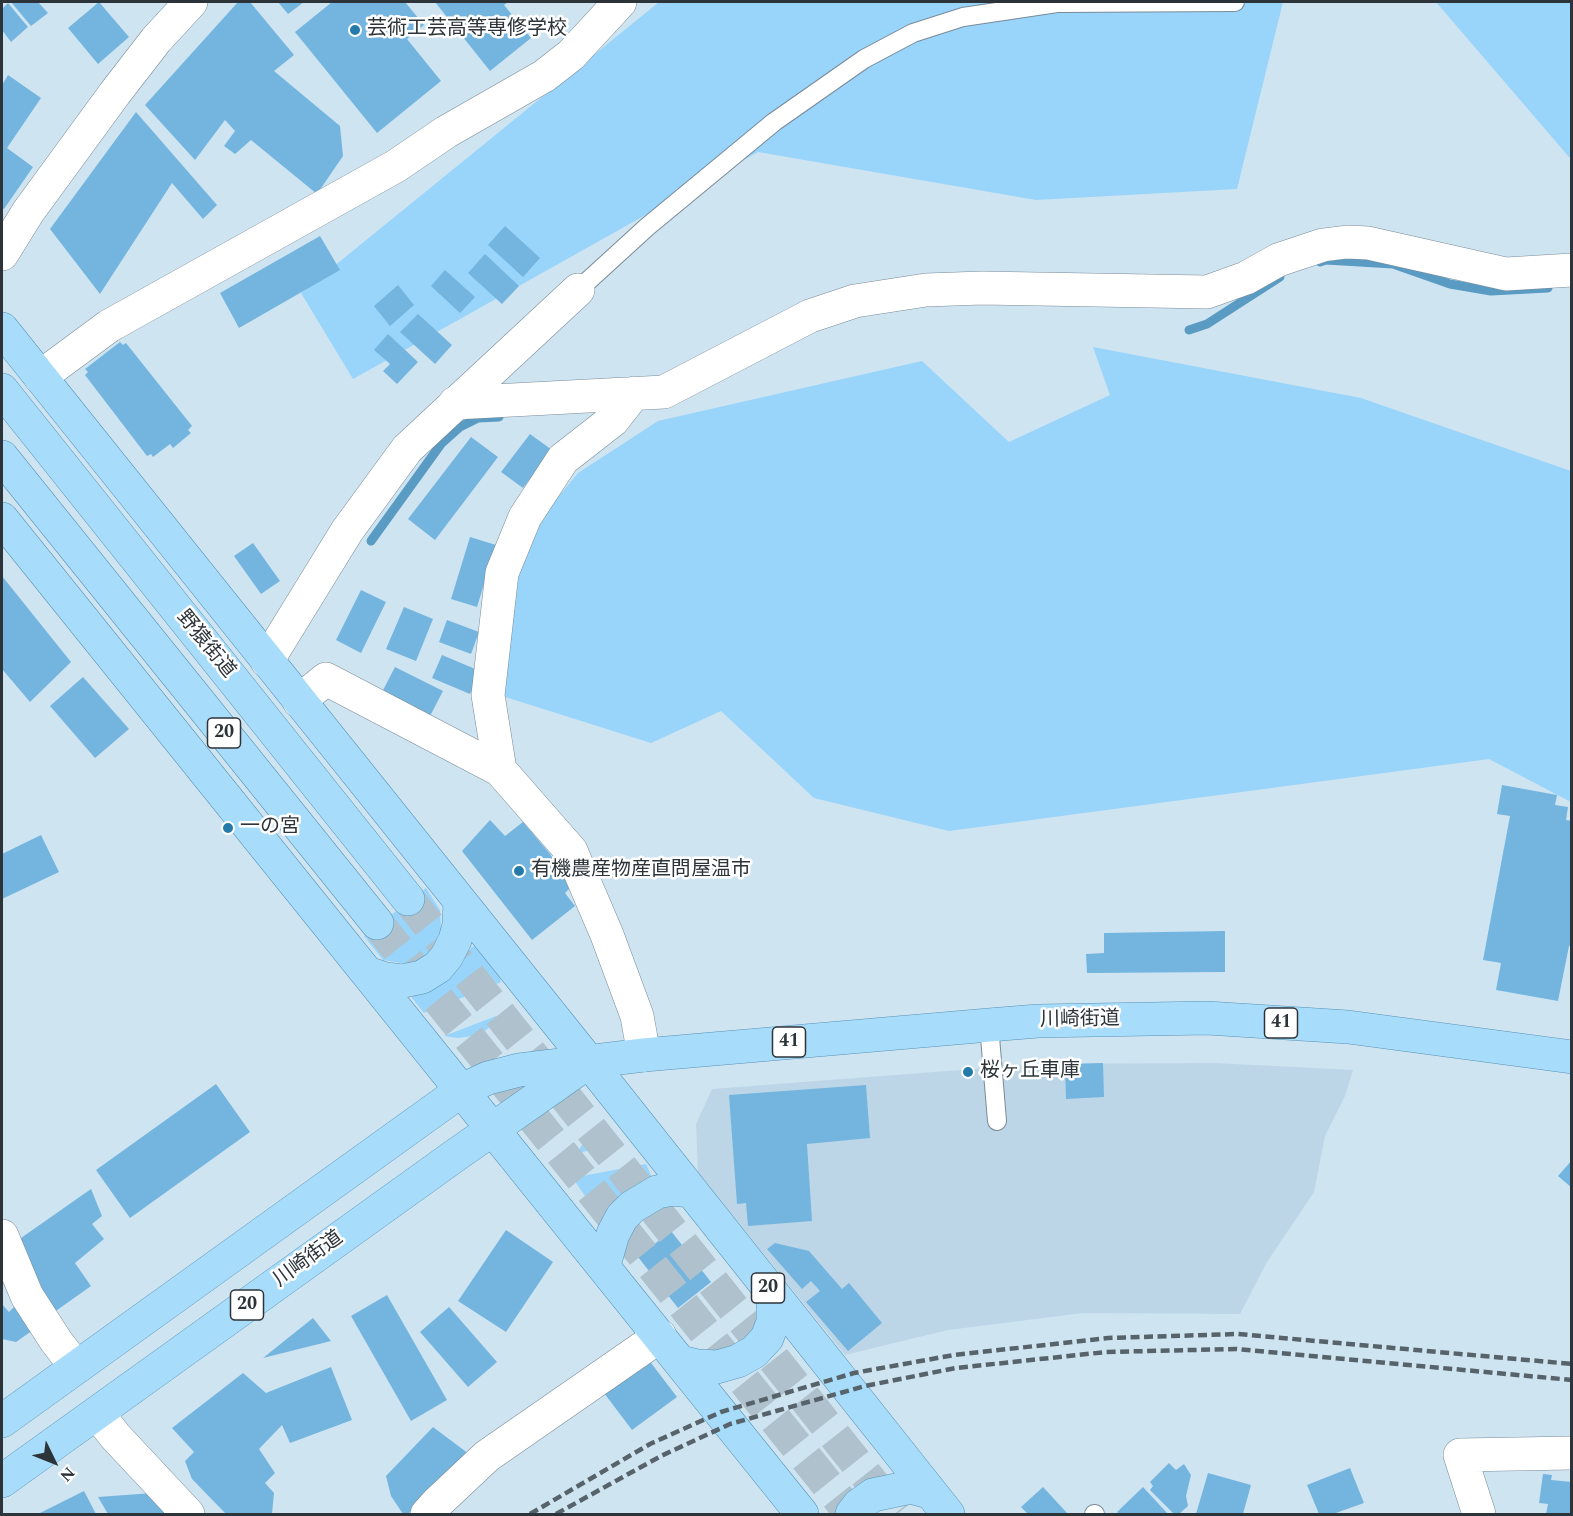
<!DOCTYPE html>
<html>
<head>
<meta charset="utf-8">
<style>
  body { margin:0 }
  #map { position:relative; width:1573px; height:1516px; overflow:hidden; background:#cfe4f1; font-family:Spectral,serif }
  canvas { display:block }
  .frame { position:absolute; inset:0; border:3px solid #2c3439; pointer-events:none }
  .north { position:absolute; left:24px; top:1432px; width:60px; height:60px; -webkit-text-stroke:4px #fff; paint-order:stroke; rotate:133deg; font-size:16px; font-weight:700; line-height:24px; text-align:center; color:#2c3439 }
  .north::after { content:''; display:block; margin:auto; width:21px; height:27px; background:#2c3439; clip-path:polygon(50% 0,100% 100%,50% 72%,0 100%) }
</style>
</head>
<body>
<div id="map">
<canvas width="1573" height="1516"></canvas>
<div class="frame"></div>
<div class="north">N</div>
</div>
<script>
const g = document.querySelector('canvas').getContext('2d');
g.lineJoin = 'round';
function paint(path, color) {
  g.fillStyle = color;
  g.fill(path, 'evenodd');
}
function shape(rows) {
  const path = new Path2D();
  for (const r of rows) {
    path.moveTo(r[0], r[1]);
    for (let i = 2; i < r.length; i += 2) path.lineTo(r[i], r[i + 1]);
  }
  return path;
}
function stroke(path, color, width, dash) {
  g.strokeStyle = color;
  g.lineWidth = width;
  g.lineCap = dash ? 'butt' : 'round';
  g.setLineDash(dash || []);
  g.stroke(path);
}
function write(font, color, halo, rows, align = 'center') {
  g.font = font + ' Spectral,"Noto Sans JP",serif';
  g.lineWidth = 5;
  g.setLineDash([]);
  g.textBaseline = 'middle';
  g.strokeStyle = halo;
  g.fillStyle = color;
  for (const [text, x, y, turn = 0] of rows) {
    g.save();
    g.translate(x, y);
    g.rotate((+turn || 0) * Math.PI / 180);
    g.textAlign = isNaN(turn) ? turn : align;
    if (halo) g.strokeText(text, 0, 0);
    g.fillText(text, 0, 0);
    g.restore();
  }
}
paint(shape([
  [1214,1063,1353,1070,1345,1096,1325,1136,1314,1192,1267,1262,1240,1314,1083,1313,948,1330,845,1355,698,1172,696,1124,712,1089,1039,1064]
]), '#bcd6e8');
paint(shape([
  [659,2,1283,2,1237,189,1036,200,758,152,353,379,301,293],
  [1436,2,1571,2,1571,156,1569,157],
  [1093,347,1361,398,1571,471,1571,802,1489,759,949,831,814,798,721,711,651,743,499,695,505,612,528,533,578,473,658,421,922,361,1009,442,1110,395],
  [426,888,440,910,441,931,429,953,407,964,383,960,364,936],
  [476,946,499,975,501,982,424,1013,412,998,413,992,448,980,461,966,471,947],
  [496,1016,494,1023,485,1031,473,1036,458,1038,444,1036],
  [600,1130,610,1130,624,1144,577,1153,585,1140],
  [646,1164,652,1177,606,1213,596,1212,574,1180,577,1177]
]), '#99d4fa');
stroke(shape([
  [1320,262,1326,260,1393,264,1450,284,1491,291,1548,288],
  [1189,330,1207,324,1280,277],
  [371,541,441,444,460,427,478,418,499,417]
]), '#5a9bc4', 9);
paint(shape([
  [11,2,38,2,48,13,31,26],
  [99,2,129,37,98,64,68,28],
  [238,2,250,2,294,55,274,71,340,126,343,156,317,194,251,140,235,154,224,146,235,131,225,120,195,160,145,105],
  [278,2,304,2,288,14],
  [332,2,405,2,424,25,407,39,441,81,377,133,295,32],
  [435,2,508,2,504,5,531,38,490,71],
  [8,3,28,27,11,42,2,30,2,9],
  [8,75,41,98,7,148,33,167,4,209,2,208,2,85],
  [136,112,217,205,203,219,172,183,100,294,50,229],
  [505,226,540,258,523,277,488,245],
  [320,236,340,270,239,328,220,293],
  [485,254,519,286,502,304,468,273],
  [445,270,475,297,460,313,431,286],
  [398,285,414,305,390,326,374,306],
  [418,314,452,345,435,364,400,332],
  [388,334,418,362,397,384,383,371,390,364,374,350],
  [120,342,123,345,126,343,192,426,188,430,191,433,173,448,170,444,153,457,151,454,147,456,85,375,88,372,85,369],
  [530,434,552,450,523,488,501,472],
  [471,437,498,457,435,540,408,519],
  [470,537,496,545,477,607,451,599],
  [253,543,280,581,261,594,234,556],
  [2,576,71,662,30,702,2,669],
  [361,590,386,602,361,653,336,640],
  [404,607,433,619,416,661,386,649],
  [447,620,479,632,471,654,439,642],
  [442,655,480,671,470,694,432,678],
  [395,667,443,691,428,720,380,696],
  [83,677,129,729,95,758,50,706],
  [1502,785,1557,795,1555,805,1568,807,1566,820,1572,821,1572,946,1569,946,1558,1001,1496,990,1501,963,1483,960,1510,816,1497,814],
  [490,820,505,836,523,822,550,854,571,887,565,893,575,906,532,940,462,851],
  [41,835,59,872,2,899,2,854],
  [1225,931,1225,972,1087,973,1086,954,1104,953,1104,933],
  [1103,1063,1104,1097,1066,1099,1065,1064],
  [216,1084,250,1132,130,1218,96,1170],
  [866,1085,870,1138,807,1144,812,1221,748,1226,746,1203,737,1204,729,1095],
  [1572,1160,1572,1188,1558,1176],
  [91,1189,102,1216,92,1224,104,1239,75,1263,91,1286,53,1313,11,1245],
  [506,1230,553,1262,506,1332,458,1301],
  [671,1231,711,1282,678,1308,638,1257],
  [775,1243,809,1251,842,1289,849,1283,882,1323,848,1351,806,1302,820,1291,811,1281,802,1289,767,1249],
  [387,1295,447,1400,411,1421,351,1316],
  [2,1304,9,1312,17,1304,36,1328,16,1342,2,1339],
  [449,1307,497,1362,468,1387,420,1332],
  [313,1318,331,1341,263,1358],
  [645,1355,677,1397,632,1430,601,1389],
  [331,1367,352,1420,290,1443,282,1425,259,1449,275,1473,265,1483,274,1493,272,1514,226,1514,192,1479,185,1461,194,1452,172,1428,243,1373,266,1393],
  [433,1427,469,1454,408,1514,403,1514,391,1496,386,1476],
  [1169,1463,1176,1470,1184,1464,1191,1475,1186,1496,1188,1506,1179,1514,1174,1514,1150,1490,1153,1486,1150,1482],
  [1350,1468,1364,1503,1333,1514,1319,1514,1307,1485],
  [1208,1473,1251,1485,1243,1514,1196,1514],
  [1543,1474,1552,1475,1551,1480,1572,1482,1572,1514,1546,1514,1548,1504,1539,1503],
  [1043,1487,1068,1514,1028,1514,1021,1507],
  [1143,1487,1168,1514,1119,1514,1117,1512],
  [84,1491,96,1514,38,1514],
  [153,1493,165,1514,108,1514,98,1497]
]), '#73b5df');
stroke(shape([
  [408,899,897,1514],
  [377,923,851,1514]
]), '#aec1cc', 33, [33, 16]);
const lane = shape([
  [578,290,647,227,774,122,864,59,913,33,963,17,1057,3,1235,2],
  [989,1025,997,1121],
  [1094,1514,1095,1514]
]);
const street = shape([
  [2,254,28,212,115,93,156,40,191,2],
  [40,377,109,326,396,166,446,132,544,76,571,55,620,2],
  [634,393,613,420,563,459,525,517,502,573,488,695,500,770,571,851,607,935,637,1016,644,1055],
  [455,403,664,392,810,316,855,301,926,290,982,288,1207,292,1246,278,1278,260,1323,245,1347,242,1368,243,1506,274,1572,270],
  [267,661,347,531,407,449,578,290],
  [299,701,326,679,500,770],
  [2,1236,27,1296,56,1341,76,1367],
  [97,1413,115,1436,188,1514],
  [427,1514,437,1503,487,1456,660,1336],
  [1479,1514,1460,1455,1572,1453]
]);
const primary = shape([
  [2,329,589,1062,948,1514],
  [2,390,408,899],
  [2,457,377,923],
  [2,519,802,1514],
  [367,973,385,979,403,981,422,977,438,967,447,956,455,940,459,925,460,901],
  [604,1265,613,1234,622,1217,632,1207,657,1192,672,1189,691,1191],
  [681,1362,697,1366,717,1367,738,1361,754,1352,767,1338,773,1322,773,1295],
  [2,1421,462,1090,488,1078,519,1070,644,1055,989,1025,1038,1021,1207,1018,1348,1027,1572,1057],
  [2,1481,453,1157,587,1063],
  [852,1514,859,1505,873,1495,911,1487,929,1492]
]);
stroke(lane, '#798b98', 20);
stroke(street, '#798b98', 34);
stroke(primary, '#5792b6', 34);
stroke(lane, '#fff', 18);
stroke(street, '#fff', 33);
stroke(primary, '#a8dcfb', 33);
stroke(shape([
  [530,1514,650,1444,721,1412,854,1373,954,1355,1108,1338,1238,1334,1572,1364],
  [556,1514,661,1456,730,1424,865,1386,956,1368,1106,1352,1236,1349,1572,1380]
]), '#57636a', 4.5, [9, 4.5]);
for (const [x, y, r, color] of [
  [355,30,6,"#247baa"],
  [228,828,6,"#247baa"],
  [519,871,6,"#247baa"],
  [968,1072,6,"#247baa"]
]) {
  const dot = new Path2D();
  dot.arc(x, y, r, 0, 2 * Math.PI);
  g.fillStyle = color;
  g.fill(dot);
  stroke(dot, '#fff', 2);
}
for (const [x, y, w] of [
  [224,733,33],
  [1281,1023,33],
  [789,1042,33],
  [768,1288,33],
  [247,1305,33]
]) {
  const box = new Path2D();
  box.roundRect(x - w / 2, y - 15, w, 30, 4.5);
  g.fillStyle = '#fff';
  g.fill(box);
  stroke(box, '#2c3439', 1.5);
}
write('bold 18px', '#2c3439', null, [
  ["20",224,733],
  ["41",1281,1023],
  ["41",789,1042],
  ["20",768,1288],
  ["20",247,1305]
]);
write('20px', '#2c3439', '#fff', [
  ["芸術工芸高等専修学校",367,30],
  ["一の宮",240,828],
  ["有機農産物産直問屋温市",531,871],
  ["桜ヶ丘車庫",980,1072]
], 'left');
write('20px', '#2c3439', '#fff', [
  ["野猿街道",205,645,51],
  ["川崎街道",1080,1021,-1],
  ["川崎街道",309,1260,-36]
]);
</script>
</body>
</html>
